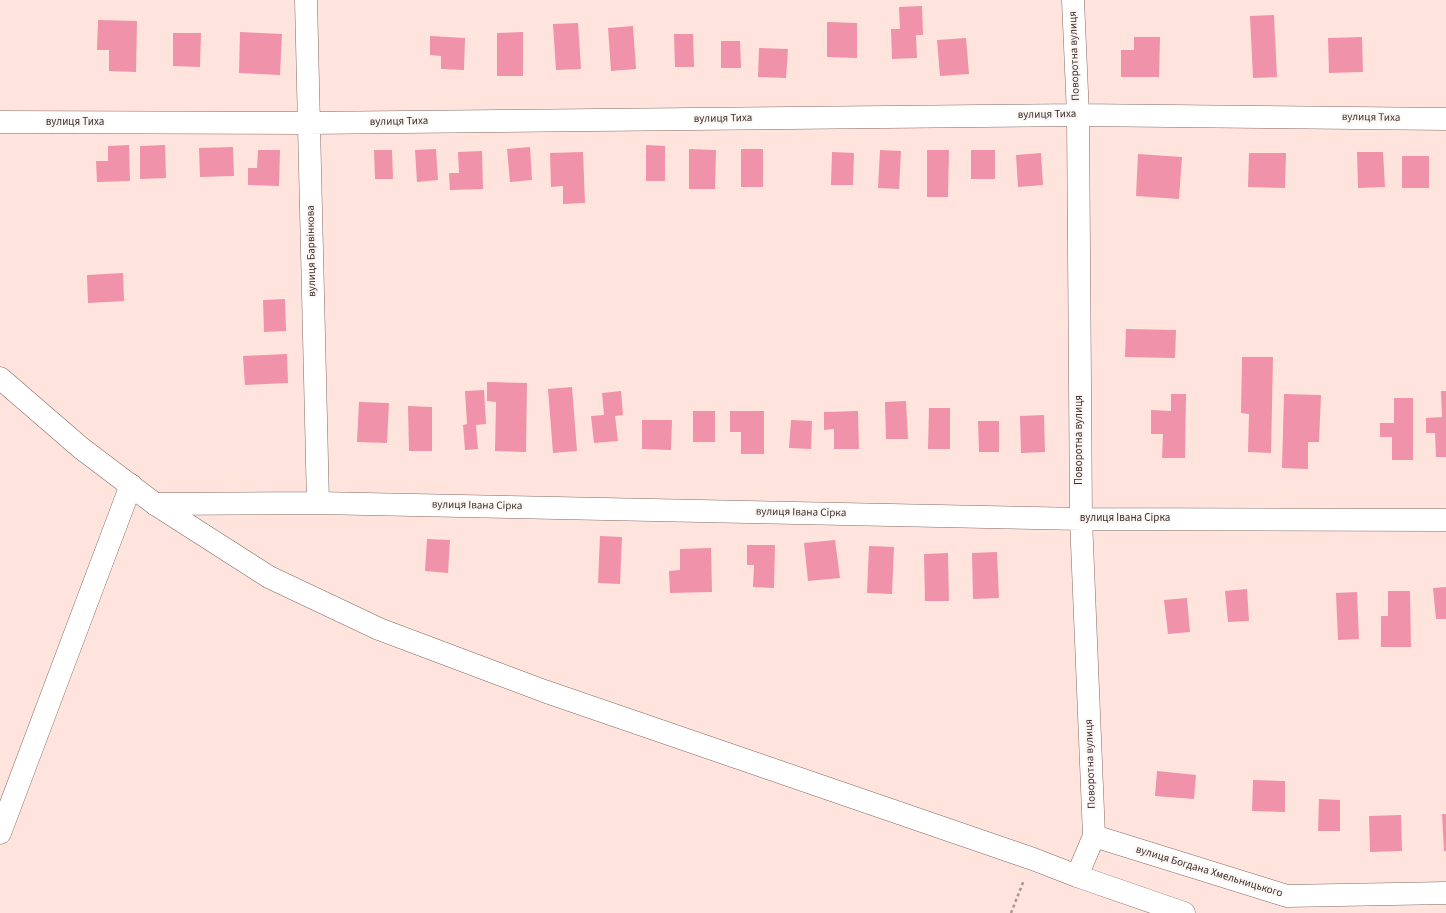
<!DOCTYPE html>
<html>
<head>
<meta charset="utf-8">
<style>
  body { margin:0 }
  canvas { display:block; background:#fee4dc }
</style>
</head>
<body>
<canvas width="1446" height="913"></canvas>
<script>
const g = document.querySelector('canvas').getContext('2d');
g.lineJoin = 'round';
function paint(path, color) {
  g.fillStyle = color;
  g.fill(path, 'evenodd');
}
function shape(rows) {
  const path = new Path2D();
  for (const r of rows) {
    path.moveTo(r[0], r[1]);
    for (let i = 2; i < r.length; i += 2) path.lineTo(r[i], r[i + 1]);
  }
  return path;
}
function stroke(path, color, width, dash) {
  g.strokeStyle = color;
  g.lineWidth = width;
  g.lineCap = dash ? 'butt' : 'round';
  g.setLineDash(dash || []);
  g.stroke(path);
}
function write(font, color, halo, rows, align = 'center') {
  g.font = font + ' "Source Sans 3",sans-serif';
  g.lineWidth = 4;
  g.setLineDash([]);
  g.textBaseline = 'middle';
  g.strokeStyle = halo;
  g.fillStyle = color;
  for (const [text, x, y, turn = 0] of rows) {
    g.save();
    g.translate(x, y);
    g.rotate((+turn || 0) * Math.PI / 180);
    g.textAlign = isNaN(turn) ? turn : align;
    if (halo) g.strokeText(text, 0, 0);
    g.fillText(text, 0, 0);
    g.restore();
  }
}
paint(shape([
  [922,6,923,35,916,35,917,58,892,59,891,29,900,29,899,7],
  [1274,15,1277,77,1253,78,1250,16],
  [98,20,137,21,136,72,109,71,109,50,97,50],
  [827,22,857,23,857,58,827,57],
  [578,23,581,69,556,70,553,24],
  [633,26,636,69,611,71,608,28],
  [240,32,282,34,280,75,239,73],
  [523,32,523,76,497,76,497,33],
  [173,33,201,33,200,67,173,66],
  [674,34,693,34,694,67,675,67],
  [430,36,465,38,464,70,441,69,441,56,430,55],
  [1134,37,1160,37,1159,77,1121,77,1121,50,1134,50],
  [1362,37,1363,72,1329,73,1328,38],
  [966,38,969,74,940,76,937,40],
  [721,41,740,41,741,68,721,68],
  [759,48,788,49,786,78,758,77],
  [129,145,130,181,97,182,96,161,108,161,108,146],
  [165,145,166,178,140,179,140,146],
  [646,145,665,146,665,181,646,181],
  [233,147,234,176,200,177,199,148],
  [530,147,532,180,510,182,507,149],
  [436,149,438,180,417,182,415,150],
  [689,149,716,150,715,189,689,189],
  [741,149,763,149,763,187,741,187],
  [258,150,280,150,279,186,248,185,248,168,257,168],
  [374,150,392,150,393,179,375,179],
  [880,150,901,151,899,189,878,188],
  [927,150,949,150,948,197,927,197],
  [971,150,995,150,995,179,971,179],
  [482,151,483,189,450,190,449,173,459,173,458,152],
  [583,152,585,203,563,204,563,186,551,187,550,153],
  [832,152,854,153,853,185,831,185],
  [1357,152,1383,152,1385,187,1358,188],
  [1041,153,1043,185,1018,187,1016,155],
  [1249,153,1286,153,1285,188,1248,187],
  [1138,154,1182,157,1179,199,1136,196],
  [1402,156,1429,156,1429,188,1402,188],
  [123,273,124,301,88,303,87,275],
  [285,299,286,331,264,332,263,300],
  [1126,329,1176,330,1175,358,1125,357],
  [287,354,288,383,245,385,243,356],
  [1242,357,1273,357,1271,453,1248,452,1249,414,1241,413],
  [487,382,527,383,526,452,495,451,496,402,487,401],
  [572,387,577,451,553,453,548,389],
  [484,390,486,424,476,425,478,449,465,450,463,425,467,424,465,391],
  [621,391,623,415,615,416,618,441,594,443,591,416,604,415,602,393],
  [1441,391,1446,391,1446,457,1436,457,1435,433,1426,433,1426,418,1442,417],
  [1171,394,1186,394,1185,458,1162,458,1163,434,1151,434,1151,410,1171,411],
  [1284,394,1321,395,1319,442,1308,442,1308,469,1282,468],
  [1394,398,1413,398,1413,460,1392,460,1392,437,1380,437,1380,423,1394,423],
  [906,401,908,439,886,439,885,402],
  [359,402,389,403,387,443,357,442],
  [408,406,432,407,432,451,409,451],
  [929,408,950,408,950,449,928,449],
  [693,411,715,411,715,442,693,442],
  [730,411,764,411,764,454,741,454,741,432,730,432],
  [858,411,859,449,834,449,834,429,824,430,824,412],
  [1044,415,1045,452,1021,453,1020,416],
  [642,420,672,420,671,450,642,449],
  [791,420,812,421,811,449,789,448],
  [978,421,999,421,999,452,979,452],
  [600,536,622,537,620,584,598,583],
  [427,539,450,540,448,573,425,571],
  [835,540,840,578,808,581,804,543],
  [747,545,775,545,774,588,753,587,754,565,747,565],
  [869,546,894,547,892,594,867,593],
  [711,548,712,592,670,593,669,571,680,570,680,549],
  [997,552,999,598,973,599,972,553],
  [948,553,949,601,925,601,924,554],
  [1446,587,1446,619,1436,619,1433,588],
  [1247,589,1249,621,1228,622,1225,591],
  [1388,591,1410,591,1411,647,1381,647,1381,616,1388,616],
  [1357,592,1359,639,1338,640,1336,593],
  [1187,598,1190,632,1168,634,1164,600],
  [1157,771,1196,775,1194,799,1155,796],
  [1253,780,1285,781,1285,812,1252,811],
  [1319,799,1340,800,1340,831,1318,831],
  [1442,814,1446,814,1446,851,1444,851],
  [1401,815,1402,851,1370,852,1369,816]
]), '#ef92aa');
const street = shape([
  [306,0,318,503],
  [1073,0,1078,115,1081,519,1094,836,1077,876],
  [0,122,308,123,1078,115,1446,119],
  [155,504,318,503,1081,519,1446,520],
  [0,833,131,485],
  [1094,836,1287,896,1446,893]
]);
const secondary = shape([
  [0,378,81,448,155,504,269,577,379,629,544,691,1033,859,1077,876,1184,913]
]);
stroke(street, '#866a63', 23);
stroke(secondary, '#866a63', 23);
stroke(shape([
  [1011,913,1024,880]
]), '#aa9690', 2.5, [3, 3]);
stroke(street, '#fff', 22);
stroke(secondary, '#fff', 22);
write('11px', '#3b2f2b', '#fcf6f4', [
  ["Поворотна вулиця",1075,56,-92],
  ["вулиця Тиха",1047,115,-1],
  ["вулиця Тиха",1371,118,1],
  ["вулиця Тиха",723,119,-1],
  ["вулиця Тиха",399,122,-1],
  ["вулиця Тиха",75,123],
  ["вулиця Барвінкова",312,251,-91],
  ["Поворотна вулиця",1080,440,-90],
  ["вулиця Івана Сірка",477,506,1],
  ["вулиця Івана Сірка",801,513,1],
  ["вулиця Івана Сірка",1125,519],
  ["Поворотна вулиця",1091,764,-92],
  ["вулиця Богдана Хмельницького",1209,872,17]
]);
</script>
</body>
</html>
